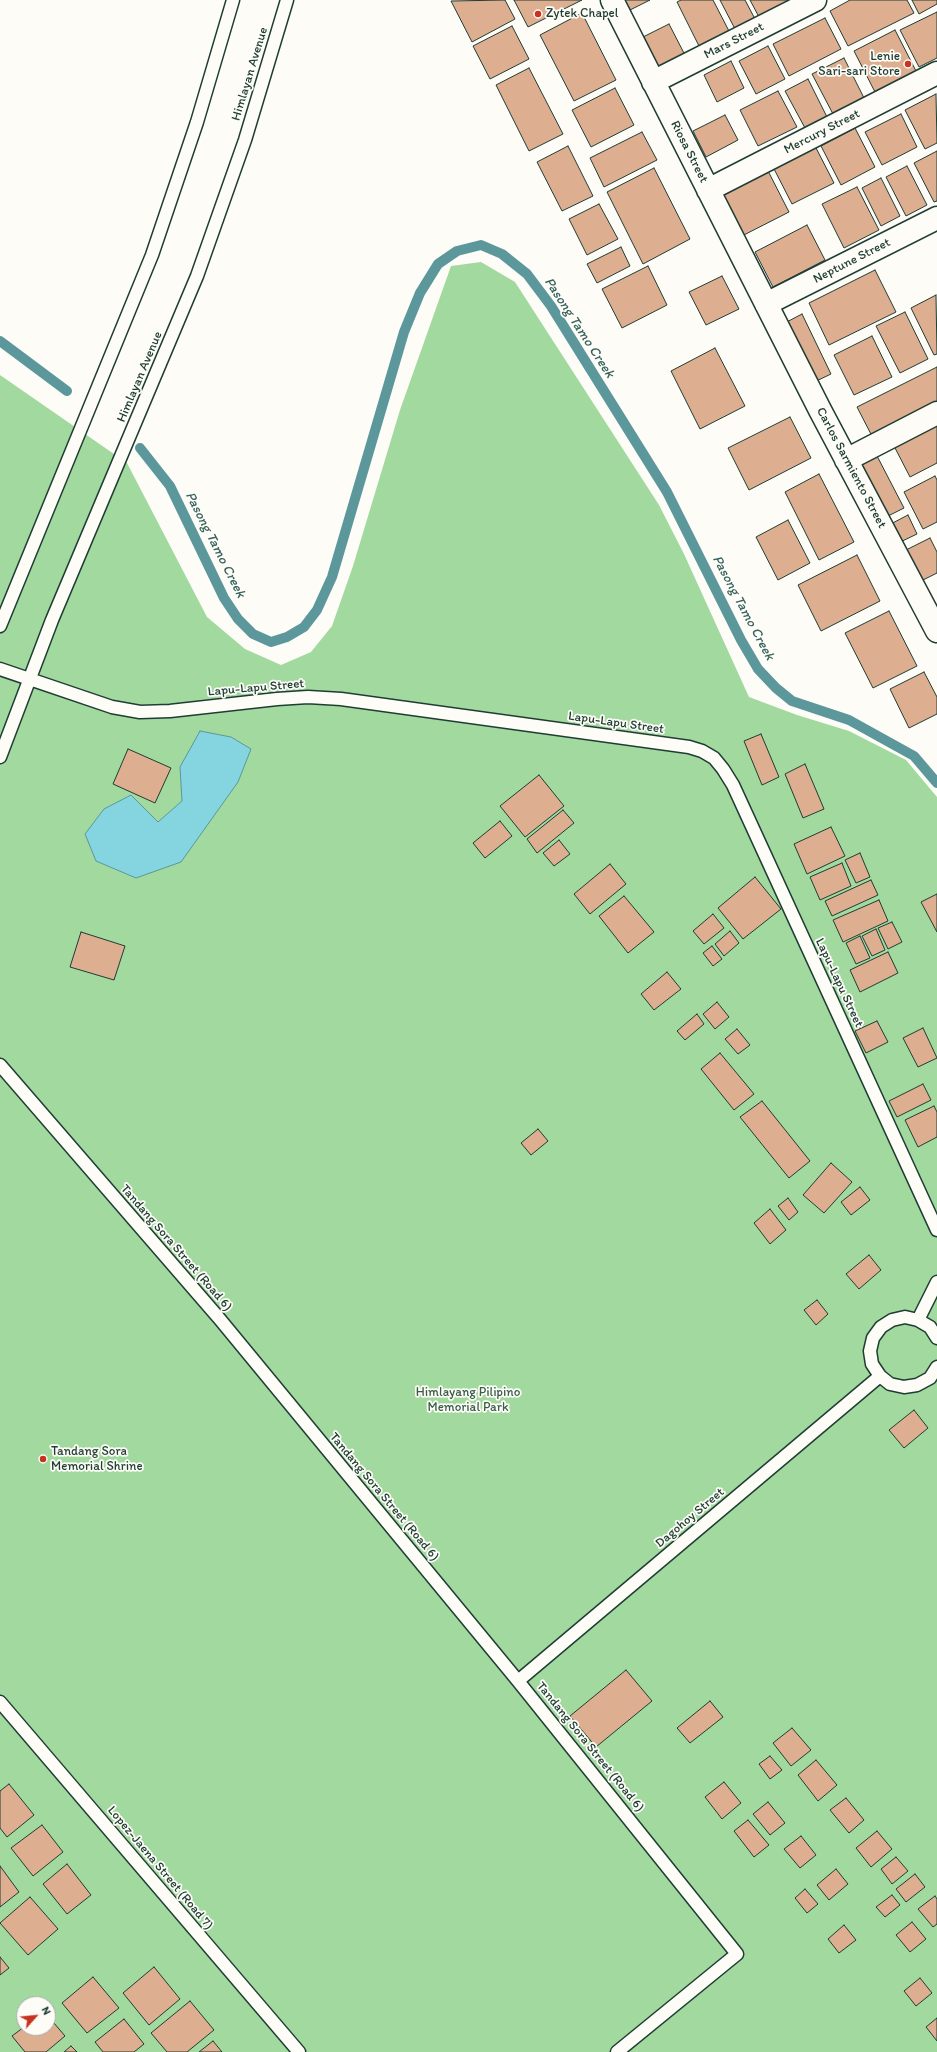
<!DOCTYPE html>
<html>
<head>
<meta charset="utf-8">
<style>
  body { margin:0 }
  #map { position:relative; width:937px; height:2052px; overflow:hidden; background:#fdfcf7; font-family:Itim,sans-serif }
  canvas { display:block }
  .north { position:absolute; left:16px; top:1996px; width:40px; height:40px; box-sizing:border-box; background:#fdfcf7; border:1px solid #a4b0a9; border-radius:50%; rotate:63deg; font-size:11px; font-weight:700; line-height:16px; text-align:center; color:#1f3d34 }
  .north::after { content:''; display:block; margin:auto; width:14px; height:18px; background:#c8321e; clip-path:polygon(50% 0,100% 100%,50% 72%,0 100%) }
</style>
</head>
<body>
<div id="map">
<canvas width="937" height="2052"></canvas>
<div class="north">N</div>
</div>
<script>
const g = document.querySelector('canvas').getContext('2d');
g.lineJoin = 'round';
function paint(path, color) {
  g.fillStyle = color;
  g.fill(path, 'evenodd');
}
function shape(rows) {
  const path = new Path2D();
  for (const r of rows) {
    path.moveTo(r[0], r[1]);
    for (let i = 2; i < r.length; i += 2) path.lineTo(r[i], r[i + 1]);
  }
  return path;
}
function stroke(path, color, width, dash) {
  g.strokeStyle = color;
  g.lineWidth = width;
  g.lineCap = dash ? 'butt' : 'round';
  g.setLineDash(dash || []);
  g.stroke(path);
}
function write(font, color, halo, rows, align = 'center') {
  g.font = font + ' Itim,sans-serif';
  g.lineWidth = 3.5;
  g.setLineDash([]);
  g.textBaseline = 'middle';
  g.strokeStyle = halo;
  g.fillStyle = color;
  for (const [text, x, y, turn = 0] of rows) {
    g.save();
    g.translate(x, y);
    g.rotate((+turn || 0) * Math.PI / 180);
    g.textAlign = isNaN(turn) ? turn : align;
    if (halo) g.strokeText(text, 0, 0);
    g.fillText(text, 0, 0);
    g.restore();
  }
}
paint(shape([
  [481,262,515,282,659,505,684,554,749,697,797,715,849,731,906,760,937,797,937,2052,0,2052,0,375,127,463,207,617,245,649,281,665,311,652,332,626,353,566,400,410,451,266],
  [24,2004,48,2004,48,2028,24,2028]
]), '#a2d99e');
const water = shape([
  [200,731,231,737,251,749,238,782,181,862,136,878,96,861,85,834,104,809,131,795,158,822,182,801,180,767,200,731]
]);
paint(water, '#84d5df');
stroke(water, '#5c989b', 1);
stroke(shape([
  [0,341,67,391],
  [140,448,170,486,224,598,238,619,253,634,271,642,287,637,304,627,317,610,332,577,404,332,420,293,438,264,457,251,481,245,502,254,527,274,551,306,667,492,741,640,758,669,776,688,792,701,849,720,914,756,937,783]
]), '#5c989b', 10);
const building = shape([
  [505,0,515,19,472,42,451,1,505,0],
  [514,0,582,0,528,27,514,0],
  [620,0,650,0,626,12,620,0],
  [681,0,713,0,730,33,700,48,677,2,681,0],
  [720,0,745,0,755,19,735,29,720,0],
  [750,0,791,0,759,17,750,0],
  [850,0,907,0,914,13,848,46,830,11,850,0],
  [912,0,937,0,937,4,919,14,912,0],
  [937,12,937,58,919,67,900,30,937,12],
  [582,13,616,80,574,101,540,35,582,13],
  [825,18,841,49,789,76,773,44,825,18],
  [669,24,686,57,656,73,639,39,669,24],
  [512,26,529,59,490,79,473,46,512,26],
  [895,30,916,71,875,92,854,51,895,30],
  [768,46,785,79,756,94,739,61,768,46],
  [844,58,864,98,833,114,812,74,844,58],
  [731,61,744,88,717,102,704,75,731,61],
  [529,68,563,134,529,151,496,85,529,68],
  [808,79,827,117,805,128,785,91,808,79],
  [615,88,634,125,591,147,572,110,615,88],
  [778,91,797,127,758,146,740,110,778,91],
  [936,94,937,143,925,149,905,110,936,94],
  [901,114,917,147,882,165,865,132,901,114],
  [725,115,738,140,706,157,693,131,725,115],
  [855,128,875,167,841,185,821,146,855,128],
  [642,132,657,160,604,187,590,158,642,132],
  [814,144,834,183,792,204,772,165,814,144],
  [568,146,593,196,562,211,537,162,568,146],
  [937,151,937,201,934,202,914,163,937,151],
  [907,166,927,205,906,216,886,177,907,166],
  [766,167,789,212,736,239,714,194,766,167],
  [654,168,690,239,643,264,607,192,654,168],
  [881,178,900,216,881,226,862,188,881,178],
  [857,187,879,230,844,248,822,204,857,187],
  [599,204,618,239,587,255,569,219,599,204],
  [807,225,825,260,773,287,755,252,807,225],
  [621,247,630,266,597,283,587,264,621,247],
  [648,266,667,305,622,328,602,289,648,266],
  [875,270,896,312,829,345,809,303,875,270],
  [722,276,739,309,706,325,689,292,722,276],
  [936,295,937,354,934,355,911,308,936,295],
  [905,312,928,359,900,373,876,326,905,312],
  [802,314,831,374,810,384,781,325,802,314],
  [872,336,892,377,854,395,834,355,872,336],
  [715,348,745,406,700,429,671,371,715,348],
  [937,367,937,409,874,440,857,407,937,367],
  [790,417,811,458,749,490,728,448,790,417],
  [937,424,937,463,910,477,894,446,937,424],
  [876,454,904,508,882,519,855,465,876,454],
  [819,474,854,542,819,560,785,492,819,474],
  [935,476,937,480,937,522,923,529,904,492,935,476],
  [908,515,917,534,894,545,885,527,908,515],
  [788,520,810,563,778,580,756,537,788,520],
  [930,538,937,552,937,573,919,582,904,551,930,538],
  [857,555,880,601,821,631,798,585,857,555],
  [889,611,917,666,873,688,845,633,889,611],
  [924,672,937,697,937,714,909,728,890,689,924,672],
  [761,734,779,777,762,785,744,741,761,734],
  [128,749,171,768,155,803,113,784,128,749],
  [805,764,824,809,803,818,785,774,805,764],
  [539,775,564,806,525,837,500,806,539,775],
  [563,810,574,823,537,853,527,839,563,810],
  [500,821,512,836,485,858,473,843,500,821],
  [831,827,845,856,807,874,794,844,831,827],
  [559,840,570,854,554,866,543,853,559,840],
  [860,853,870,877,856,883,845,860,860,853],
  [842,863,851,886,820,900,810,877,842,863],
  [610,864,626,884,590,914,574,894,610,864],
  [755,877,781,909,743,939,718,908,755,877],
  [871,880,878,895,832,916,825,901,871,880],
  [937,894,937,932,921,902,937,894],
  [624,896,654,932,628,953,599,916,624,896],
  [879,900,888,921,843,942,833,920,879,900],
  [713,914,724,928,704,944,693,931,713,914],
  [892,922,902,942,888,949,878,928,892,922],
  [876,929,885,950,872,956,862,936,876,929],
  [730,931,739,943,724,956,715,944,730,931],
  [81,932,125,946,114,980,70,967,81,932],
  [860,936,870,958,856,964,846,943,860,936],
  [712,946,722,959,713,966,703,953,712,946],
  [888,952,898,973,860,992,850,970,888,952],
  [667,972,681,989,654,1010,641,994,667,972],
  [717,1002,729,1017,715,1029,703,1014,717,1002],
  [697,1014,704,1024,685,1040,677,1031,697,1014],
  [877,1021,888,1042,866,1053,855,1031,877,1021],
  [923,1028,937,1058,918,1067,903,1038,923,1028],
  [737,1029,750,1045,738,1054,725,1039,737,1029],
  [720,1053,754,1094,734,1110,701,1069,720,1053],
  [923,1084,931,1100,897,1117,889,1101,923,1084],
  [762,1101,810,1161,789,1178,740,1117,762,1101],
  [934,1106,937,1112,937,1137,918,1147,905,1120,934,1106],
  [538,1129,548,1141,531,1155,521,1143,538,1129],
  [831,1163,852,1182,824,1213,803,1195,831,1163],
  [860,1187,870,1200,851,1215,841,1202,860,1187],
  [788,1198,798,1212,789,1220,778,1206,788,1198],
  [770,1209,786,1230,770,1244,754,1223,770,1209],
  [869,1255,881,1270,859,1289,846,1274,869,1255],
  [817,1300,828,1314,816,1325,804,1310,817,1300],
  [914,1410,928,1428,904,1448,889,1430,914,1410],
  [626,1670,652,1701,596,1747,570,1716,626,1670],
  [710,1701,723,1717,690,1743,677,1728,710,1701],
  [792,1728,811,1750,791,1766,773,1743,792,1728],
  [770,1756,782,1770,770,1779,759,1764,770,1756],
  [816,1760,837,1785,818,1801,798,1775,816,1760],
  [724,1782,741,1803,722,1819,705,1797,724,1782],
  [9,1784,34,1815,7,1837,0,1828,0,1791,9,1784],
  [846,1798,864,1820,849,1833,830,1810,846,1798],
  [768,1802,785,1823,770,1835,753,1814,768,1802],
  [748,1820,769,1845,754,1857,734,1831,748,1820],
  [42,1825,63,1852,33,1876,11,1848,42,1825],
  [877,1831,892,1849,871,1867,856,1848,877,1831],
  [801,1836,816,1855,800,1868,784,1849,801,1836],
  [896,1857,908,1871,892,1884,881,1869,896,1857],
  [67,1864,91,1895,67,1914,43,1884,67,1864],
  [0,1866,19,1892,0,1907,0,1866],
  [836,1869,848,1884,829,1900,817,1885,836,1869],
  [915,1874,925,1887,906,1902,896,1889,915,1874],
  [805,1889,818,1904,807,1913,795,1898,805,1889],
  [892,1895,900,1905,885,1917,876,1907,892,1895],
  [935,1896,937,1899,937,1924,933,1927,918,1909,935,1896],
  [30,1897,58,1929,28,1955,0,1923,30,1897],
  [912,1922,926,1939,910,1952,896,1935,912,1922],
  [844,1925,856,1940,839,1953,828,1939,844,1925],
  [0,1957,9,1968,0,1975,0,1957],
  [154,1967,180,1999,149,2025,123,1993,154,1967],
  [93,1977,119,2008,87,2033,62,2003,93,1977],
  [920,1978,932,1993,916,2006,904,1991,920,1978],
  [190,2001,214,2030,187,2052,167,2052,151,2033,190,2001],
  [48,2016,65,2036,46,2052,25,2052,12,2036,24,2027,24,2028,48,2028,48,2016],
  [937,2018,937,2041,926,2027,937,2018],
  [124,2019,144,2044,134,2052,103,2052,95,2042,124,2019],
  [213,2041,222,2052,199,2052,213,2041],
  [71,2046,77,2052,64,2052,71,2046]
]);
paint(building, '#ddae8f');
stroke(building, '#1f3d34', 1);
const service = shape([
  [0,626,152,255,197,122,233,0],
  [0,669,112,707,140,712,170,711,277,699,308,697,341,699,689,747,702,751,714,758,723,769,733,785,937,1230],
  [0,757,52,620,197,276,245,140,287,0],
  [0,1065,218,1317,518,1681,737,1954,617,2052],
  [918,1320,937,1282],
  [937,1338,930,1327,918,1320,905,1317,892,1320,881,1327,873,1338,870,1351,872,1364,880,1376,890,1384,904,1387,917,1385,930,1378,937,1367],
  [518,1681,880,1376],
  [0,1702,299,2052]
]);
const minor = shape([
  [612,0,820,410,937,631],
  [653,82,815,0],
  [708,190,937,73],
  [766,304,937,218],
  [846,460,937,413]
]);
stroke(service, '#1f3d34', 15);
stroke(minor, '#1f3d34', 25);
stroke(service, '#fdfcf7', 12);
stroke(minor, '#fdfcf7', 22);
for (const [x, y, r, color] of [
  [538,14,4,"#c8321e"],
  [908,64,4,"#c8321e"],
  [43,1459,4,"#c8321e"]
]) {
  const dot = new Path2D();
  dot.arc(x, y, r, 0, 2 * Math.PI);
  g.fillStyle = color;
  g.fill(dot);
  stroke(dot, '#fdfcf7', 1.5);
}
write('13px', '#1f3d34', '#fdfcf7', [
  ["Zytek Chapel",546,14],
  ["Lenie",900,57,"right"],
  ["Sari-sari Store",900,72,"right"],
  ["Tandang Sora",51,1452],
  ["Memorial Shrine",51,1467]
], 'left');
write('13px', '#1f3d34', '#fdfcf7', [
  ["Mars Street",734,41,-27],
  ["Himlayan Avenue",250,74,-73],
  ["Mercury Street",822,132,-27],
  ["Riosa Street",689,152,63],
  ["Neptune Street",852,261,-27],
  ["Himlayan Avenue",140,377,-67],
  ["Carlos Sarmiento Street",851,468,62],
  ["Lapu-Lapu Street",256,688,-5],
  ["Lapu-Lapu Street",616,723,8],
  ["Lapu-Lapu Street",839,983,65],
  ["Tandang Sora Street (Road 6)",176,1248,49],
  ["Tandang Sora Street (Road 6)",384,1497,50],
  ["Dagohoy Street",690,1518,-40],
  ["Tandang Sora Street (Road 6)",590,1747,51],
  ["Lopez-Jaena Street (Road 7)",160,1868,50]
]);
write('13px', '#395c49', '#fdfcf7', [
  ["Himlayang Pilipino",468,1393],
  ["Memorial Park",468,1408]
]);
write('italic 14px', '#38635f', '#fdfcf7', [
  ["Pasong Tamo Creek",579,328,57],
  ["Pasong Tamo Creek",215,545,63],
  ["Pasong Tamo Creek",743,608,62]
]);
</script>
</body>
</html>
